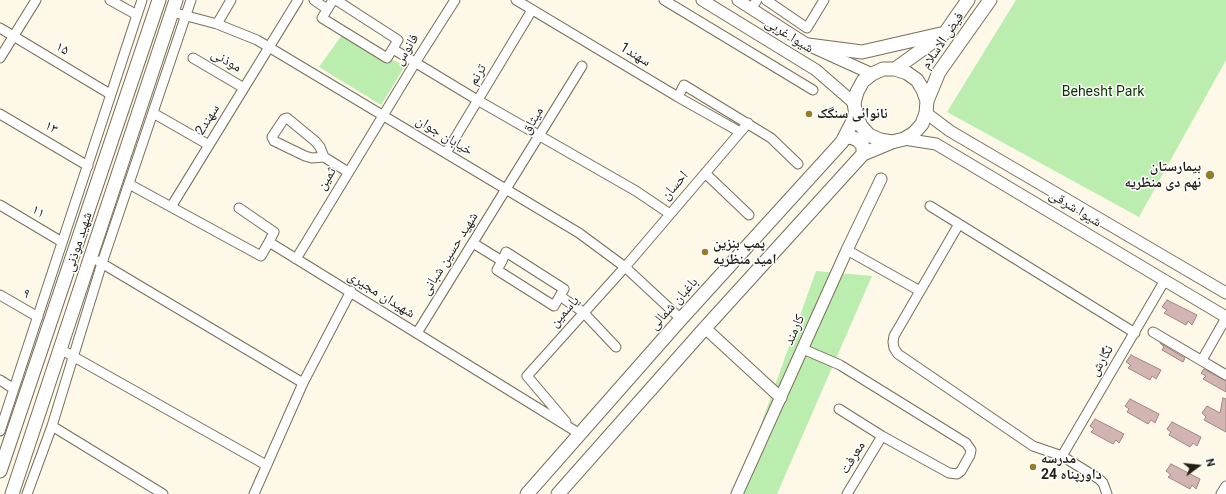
<!DOCTYPE html>
<html>
<head>
<meta charset="utf-8">
<style>
  body { margin:0 }
  #map { position:relative; width:1226px; height:494px; overflow:hidden; background:#fef8e9; font-family:Roboto,sans-serif }
  canvas { display:block }
  .north { position:absolute; left:1178px; top:446px; width:40px; height:40px; -webkit-text-stroke:3px #fff; paint-order:stroke; rotate:75deg; font-size:11px; font-weight:700; line-height:16px; text-align:center; color:#231f16 }
  .north::after { content:''; display:block; margin:auto; width:14px; height:18px; background:#231f16; clip-path:polygon(50% 0,100% 100%,50% 72%,0 100%) }
</style>
</head>
<body>
<div id="map">
<canvas width="1226" height="494"></canvas>
<div class="north">N</div>
</div>
<script>
const g = document.querySelector('canvas').getContext('2d');
g.lineJoin = 'round';
function paint(path, color) {
  g.fillStyle = color;
  g.fill(path, 'evenodd');
}
function shape(rows) {
  const path = new Path2D();
  for (const r of rows) {
    path.moveTo(r[0], r[1]);
    for (let i = 2; i < r.length; i += 2) path.lineTo(r[i], r[i + 1]);
  }
  return path;
}
function stroke(path, color, width, dash) {
  g.strokeStyle = color;
  g.lineWidth = width;
  g.lineCap = dash ? 'butt' : 'round';
  g.setLineDash(dash || []);
  g.stroke(path);
}
function write(font, color, halo, rows, align = 'center') {
  g.font = font + ' Roboto,"Noto Naskh Arabic",sans-serif';
  g.lineWidth = 3;
  g.setLineDash([]);
  g.textBaseline = 'middle';
  g.strokeStyle = halo;
  g.fillStyle = color;
  for (const [text, x, y, turn = 0] of rows) {
    g.save();
    g.translate(x, y);
    g.rotate((+turn || 0) * Math.PI / 180);
    g.textAlign = isNaN(turn) ? turn : align;
    if (halo) g.strokeText(text, 0, 0);
    g.fillText(text, 0, 0);
    g.restore();
  }
}
paint(shape([
  [1016,0,1226,0,1226,60,1139,217,947,112],
  [342,35,405,66,381,105,319,67],
  [816,271,872,276,777,494,736,494]
]), '#baedae');
const building = shape([
  [1167,300,1197,315,1192,325,1188,321,1186,325,1164,313,1167,310,1162,307,1167,300],
  [1160,343,1185,358,1183,362,1162,350,1164,347,1160,343],
  [1131,355,1161,370,1156,379,1152,376,1150,380,1128,368,1131,365,1126,362,1131,355],
  [1204,369,1226,381,1226,392,1203,379,1206,376,1201,373,1204,369],
  [1223,398,1226,399,1226,432,1204,420,1206,417,1202,413,1207,406,1220,413,1223,398],
  [1130,399,1159,414,1155,423,1151,420,1148,424,1127,412,1129,409,1125,406,1130,399],
  [1095,419,1124,434,1119,443,1116,440,1113,444,1091,432,1094,429,1090,426,1095,419],
  [1172,422,1201,437,1197,446,1193,443,1190,447,1169,435,1171,432,1167,429,1172,422],
  [1171,464,1200,479,1196,489,1192,485,1190,489,1168,477,1171,475,1166,471,1171,464]
]);
paint(building, '#d2b4b3');
stroke(building, '#a18584', 1);
const minor = shape([
  [110,0,137,15],
  [314,0,327,9],
  [333,0,322,18,387,58,398,40,336,0],
  [516,0,678,97,740,132],
  [664,0,813,90],
  [766,0,807,28,824,0],
  [751,9,757,0],
  [172,12,217,24,257,40,579,233,625,267,681,319],
  [217,24,231,0],
  [0,28,110,94],
  [393,49,479,101,636,191,670,214],
  [0,58,36,0],
  [193,58,244,88],
  [678,97,684,85,771,138,798,164],
  [153,113,209,145],
  [0,114,88,166],
  [446,153,532,10],
  [324,157,312,158,305,156,274,141,272,137,284,119,287,118,315,141,320,147,324,157,348,172],
  [705,173,749,215],
  [129,184,261,256,269,242,580,434],
  [0,205,62,242],
  [930,206,1135,333],
  [171,207,298,0],
  [239,208,274,232,269,242],
  [959,224,894,336,893,342,894,348,898,354,1033,446,1062,456,1099,479,1103,483,1107,494],
  [473,243,502,261,497,270,554,306,564,289,506,252,502,261],
  [847,250,920,291],
  [296,259,415,63,455,0],
  [98,261,303,383],
  [0,295,38,317],
  [560,296,583,312,616,347],
  [1153,332,1226,375],
  [417,333,582,66],
  [60,349,266,465],
  [803,349,840,365,966,443,971,450,970,455,961,471,957,474,949,473,882,436,839,409],
  [1202,360,1226,318],
  [0,380,14,389],
  [566,422,527,376,625,267,748,123],
  [52,426,163,494],
  [0,431,142,0],
  [1062,456,1165,280],
  [27,494,52,426,102,263,191,0],
  [254,494,303,383,351,291],
  [847,494,882,436],
  [1221,494,1226,486]
]);
const tertiary = shape([
  [702,0,816,70,854,103],
  [738,0,808,45,872,74],
  [926,113,950,131,1226,293],
  [904,139,936,144,1226,317],
  [705,328,781,398],
  [737,494,847,250,881,179]
]);
const secondary = shape([
  [808,45,862,52,945,33],
  [895,69,945,33,968,0],
  [927,101,939,72,990,0],
  [844,138,851,137,858,140,863,146,863,154],
  [0,471,159,0],
  [12,494,176,0],
  [527,494,681,319,842,142,856,115],
  [558,494,705,328,863,154,892,142,904,139,914,133,922,124,926,113,927,101,923,90,917,80,907,73,895,69,883,69,872,74,863,81,857,92,854,103,856,115,861,126,869,135,880,140,892,142]
]);
stroke(minor, '#796f59', 11);
stroke(tertiary, '#796f59', 13);
stroke(secondary, '#796f59', 15);
stroke(minor, '#fff', 9);
stroke(tertiary, '#fff', 11);
stroke(secondary, '#fff', 13);
for (const [x, y, r, color] of [
  [809,114,4,"#957d25"],
  [1210,175,5,"#957d25"],
  [705,252,4,"#957d25"],
  [1033,467,4,"#957d25"]
]) {
  const dot = new Path2D();
  dot.arc(x, y, r, 0, 2 * Math.PI);
  g.fillStyle = color;
  g.fill(dot);
  stroke(dot, '#fff', 1.5);
}
write('14px', '#231f16', '#fff', [
  ["شیوا غربی",789,36,32],
  ["فیض الاسلام",943,41,-56],
  ["۱۵",62,49,31],
  ["فانوس",407,50,-58],
  ["1سهند",635,55,31],
  ["موذنی",226,61,30],
  ["ترنم",478,75,-60],
  ["2سهند",208,120,-58],
  ["میثاق",533,121,-59],
  ["۱۳",51,128,31],
  ["خیابان جوان",444,136,31],
  ["ثمین",327,179,-58],
  ["احسان",675,186,-49],
  ["شیوا شرقی",1075,209,31],
  ["۱۱",38,212,31],
  ["شهید موذنی",79,242,-72],
  ["شهید حسین شبانی",450,254,-58],
  ["۹",26,294,31],
  ["شهیدان مجیری",381,295,32],
  ["باغبان شمالی",674,304,-48],
  ["یاسمین",565,312,-48],
  ["کارمند",795,330,-66],
  ["نگارش",1102,361,-59],
  ["معرفت",853,458,-58]
]);
write('14px', '#093500', '#fff', [
  ["Behesht Park",1103,92]
]);
write('bold 14px', '#231f16', '#fff', [
  ["نانوائی سنگک",817,114],
  ["بیمارستان",1201,167,"right"],
  ["نهم دی منظریه",1201,183,"right"],
  ["پمپ بنزین",713,244],
  ["امید منظریه",713,260],
  ["مدرسه",1041,459],
  ["داورپناه 24",1041,475]
], 'left');
</script>
</body>
</html>
